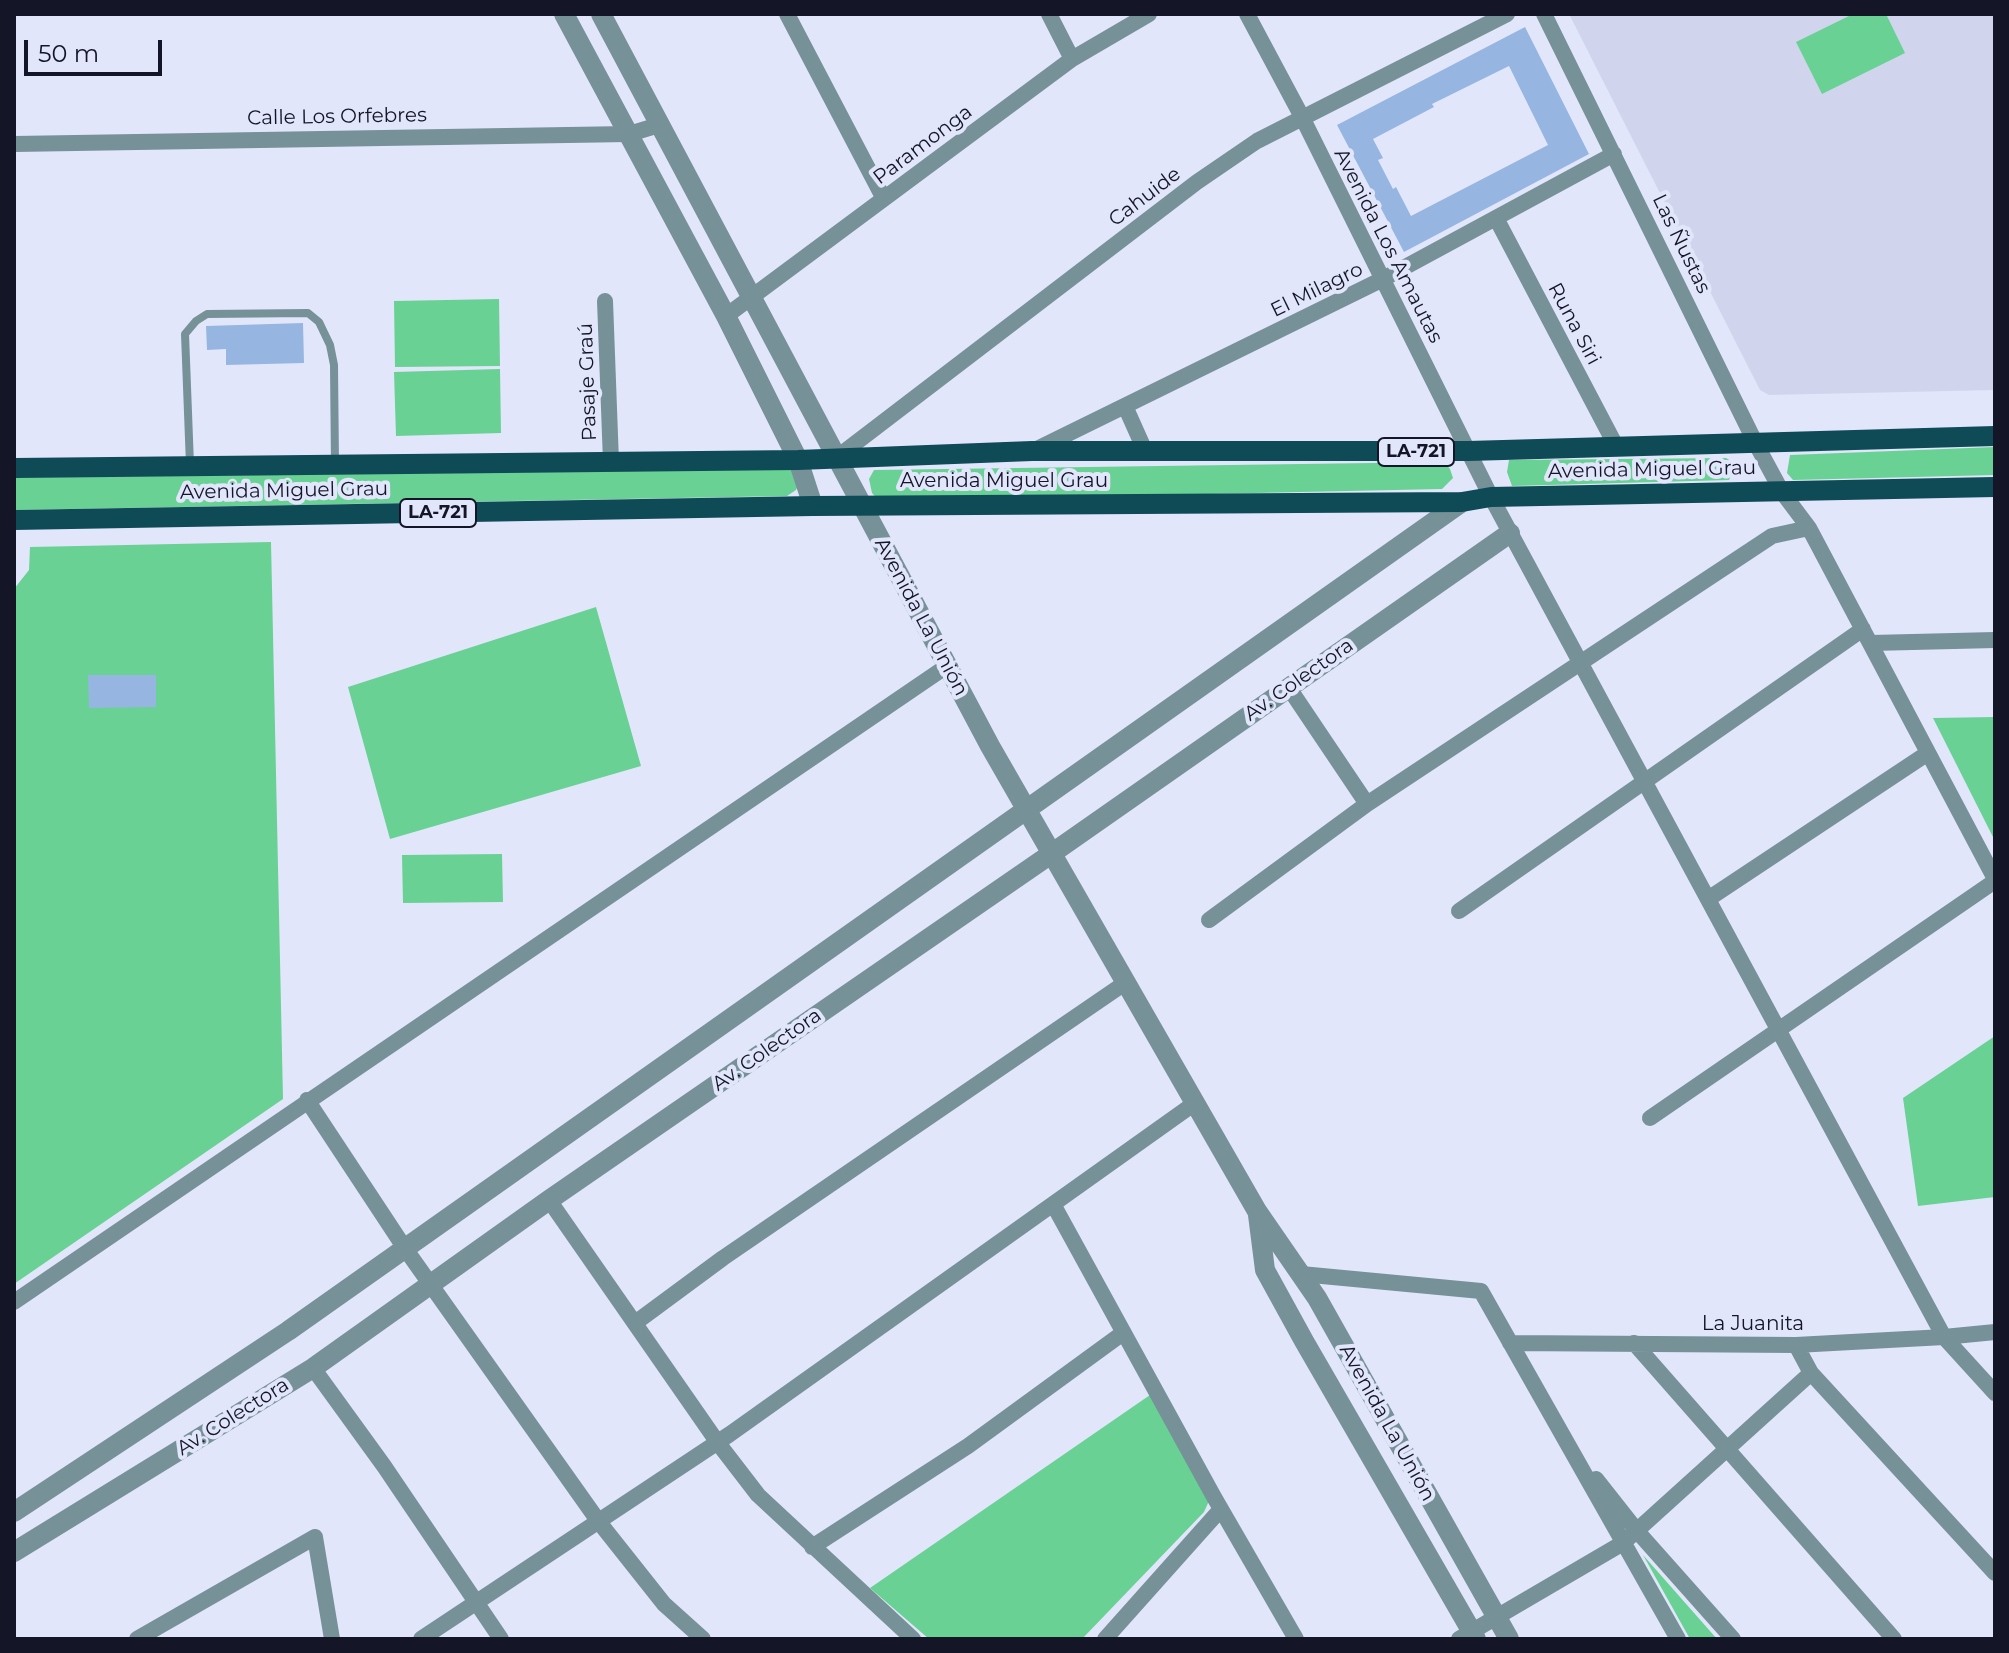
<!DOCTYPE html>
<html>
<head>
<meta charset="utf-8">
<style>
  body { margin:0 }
  #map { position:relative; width:2009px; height:1653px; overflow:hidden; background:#e2e6fb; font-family:Montserrat,sans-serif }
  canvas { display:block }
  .frame { position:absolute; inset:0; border:16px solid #141628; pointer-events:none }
  .scale { position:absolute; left:24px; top:40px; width:138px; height:36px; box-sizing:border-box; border:4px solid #141628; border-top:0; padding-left:10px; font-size:24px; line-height:28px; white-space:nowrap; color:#141628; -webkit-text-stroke:6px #e2e6fb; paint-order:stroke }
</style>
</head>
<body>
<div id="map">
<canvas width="2009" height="1653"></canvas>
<div class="frame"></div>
<div class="scale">50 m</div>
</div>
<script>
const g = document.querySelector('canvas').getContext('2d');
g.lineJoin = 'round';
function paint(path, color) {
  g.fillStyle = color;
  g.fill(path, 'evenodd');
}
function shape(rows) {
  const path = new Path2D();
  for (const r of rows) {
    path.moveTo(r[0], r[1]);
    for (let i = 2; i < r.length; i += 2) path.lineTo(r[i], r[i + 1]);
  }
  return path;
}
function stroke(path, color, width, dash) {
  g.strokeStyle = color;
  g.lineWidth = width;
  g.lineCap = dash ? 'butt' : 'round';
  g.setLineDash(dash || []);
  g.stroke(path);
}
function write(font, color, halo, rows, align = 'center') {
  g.font = font + ' Montserrat,sans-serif';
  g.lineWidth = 8;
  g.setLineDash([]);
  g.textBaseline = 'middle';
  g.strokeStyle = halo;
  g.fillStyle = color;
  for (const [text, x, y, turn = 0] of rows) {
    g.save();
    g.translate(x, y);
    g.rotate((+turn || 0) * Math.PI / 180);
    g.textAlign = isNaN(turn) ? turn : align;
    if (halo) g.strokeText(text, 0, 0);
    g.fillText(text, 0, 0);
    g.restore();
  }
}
paint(shape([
  [1569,14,1995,14,1995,390,1769,395,1760,390]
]), '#d0d5ed');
paint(shape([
  [1853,14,1886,14,1905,53,1822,94,1796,42],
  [499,299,500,366,395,367,394,301],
  [500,369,501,433,396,436,394,372],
  [1995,447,1995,475,1793,480,1787,473,1790,455],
  [1726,458,1731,461,1733,471,1729,480,1512,486,1507,472,1509,460],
  [1444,462,1450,469,1453,478,1442,489,879,501,872,493,869,479,874,470],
  [791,467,799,483,796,490,787,496,14,510,14,476],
  [271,542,283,1099,14,1284,14,589,29,570,30,547],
  [596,607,641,766,390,839,348,687],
  [1995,717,1995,841,1933,718],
  [502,854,503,902,403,903,402,855],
  [1995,1036,1995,1197,1918,1206,1903,1098],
  [1150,1395,1209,1501,1204,1512,1082,1639,929,1639,870,1588],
  [1643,1555,1717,1639,1690,1639]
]), '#69d194');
paint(shape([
  [1525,27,1589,154,1404,252,1337,125],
  [1509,66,1548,145,1411,216,1396,187,1393,189,1378,160,1383,158,1373,139,1434,107,1432,104],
  [303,323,304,363,226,365,226,349,207,350,206,326],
  [88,675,156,675,156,707,89,708]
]), '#96b6e1');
stroke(shape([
  [190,465,185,334,196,321,207,314,308,313,319,322,330,345,334,365,335,465]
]), '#769198', 8);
stroke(shape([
  [787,14,884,199],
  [1049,14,1072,59],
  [1247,14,1302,117,1491,497,1944,1337,1995,1393],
  [1544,14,1756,444,1782,492,1809,528,1995,879],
  [14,144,629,134,659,125],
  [1496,218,1617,448],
  [605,301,611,462],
  [726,316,1072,59,1149,14],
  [1125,406,1146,453],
  [1035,450,1383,279,1614,154],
  [836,458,1197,182,1257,141,1507,14],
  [1871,643,1995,640],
  [1289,688,1367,804],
  [1708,899,1928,753],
  [1459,911,1863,629],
  [1209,920,1367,804,1772,536,1809,528],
  [307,1100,404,1247,599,1522,664,1604,703,1639],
  [1650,1118,1995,881],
  [549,1200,718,1443,758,1495,913,1639],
  [1053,1204,1214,1497,1296,1639],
  [1301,1274,1481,1291,1678,1639],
  [14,1302,947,666],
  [635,1323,723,1258,1125,983],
  [1510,1343,1796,1345,1944,1337,1995,1332],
  [1634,1343,1894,1639],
  [1796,1345,1811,1373,1995,1573],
  [313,1368,384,1466,501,1639],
  [1596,1479,1637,1531,1733,1639],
  [812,1547,968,1446,1123,1333],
  [137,1639,315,1537,332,1639],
  [421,1639,730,1434,1195,1103],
  [1105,1639,1221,1509],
  [1459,1639,1623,1543,1811,1373]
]), '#769198', 16);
stroke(shape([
  [564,14,726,316,798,460,813,506],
  [601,14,990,746,1257,1211,1317,1298,1509,1639],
  [1258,1215,1265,1270,1304,1341,1476,1639],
  [14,1512,288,1331,1462,502],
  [14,1552,313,1368,549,1200,1051,854,1510,533]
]), '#769198', 20);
stroke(shape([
  [14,468,798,460,1032,451,1468,451,1995,436],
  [14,520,813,506,1462,502,1491,497,1995,487]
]), '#0f4a57', 20);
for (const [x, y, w] of [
  [1416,452,76],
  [438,513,76]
]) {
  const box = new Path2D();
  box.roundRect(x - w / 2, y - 14, w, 28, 6);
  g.fillStyle = '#e2e6fb';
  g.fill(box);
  stroke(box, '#141628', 2);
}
write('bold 18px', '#141628', null, [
  ["LA-721",1416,452],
  ["LA-721",438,513]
]);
write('20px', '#141628', '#e2e6fb', [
  ["Calle Los Orfebres",337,117,-1],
  ["Paramonga",923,145,-37],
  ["Cahuide",1145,197,-37],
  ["Las Ñustas",1681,244,64],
  ["Avenida Los Amautas",1388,246,63],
  ["El Milagro",1317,290,-26],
  ["Runa Siri",1574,324,62],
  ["Pasaje Graú",588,382,-92],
  ["Avenida Miguel Grau",1652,470,-1],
  ["Avenida Miguel Grau",1004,481],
  ["Avenida Miguel Grau",284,491,-1],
  ["Avenida La Unión",921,617,62],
  ["Av. Colectora",1299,680,-35],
  ["Av. Colectora",767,1050,-35],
  ["La Juanita",1753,1324],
  ["Av. Colectora",233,1417,-32],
  ["Avenida La Unión",1387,1423,61]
]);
</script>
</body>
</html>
